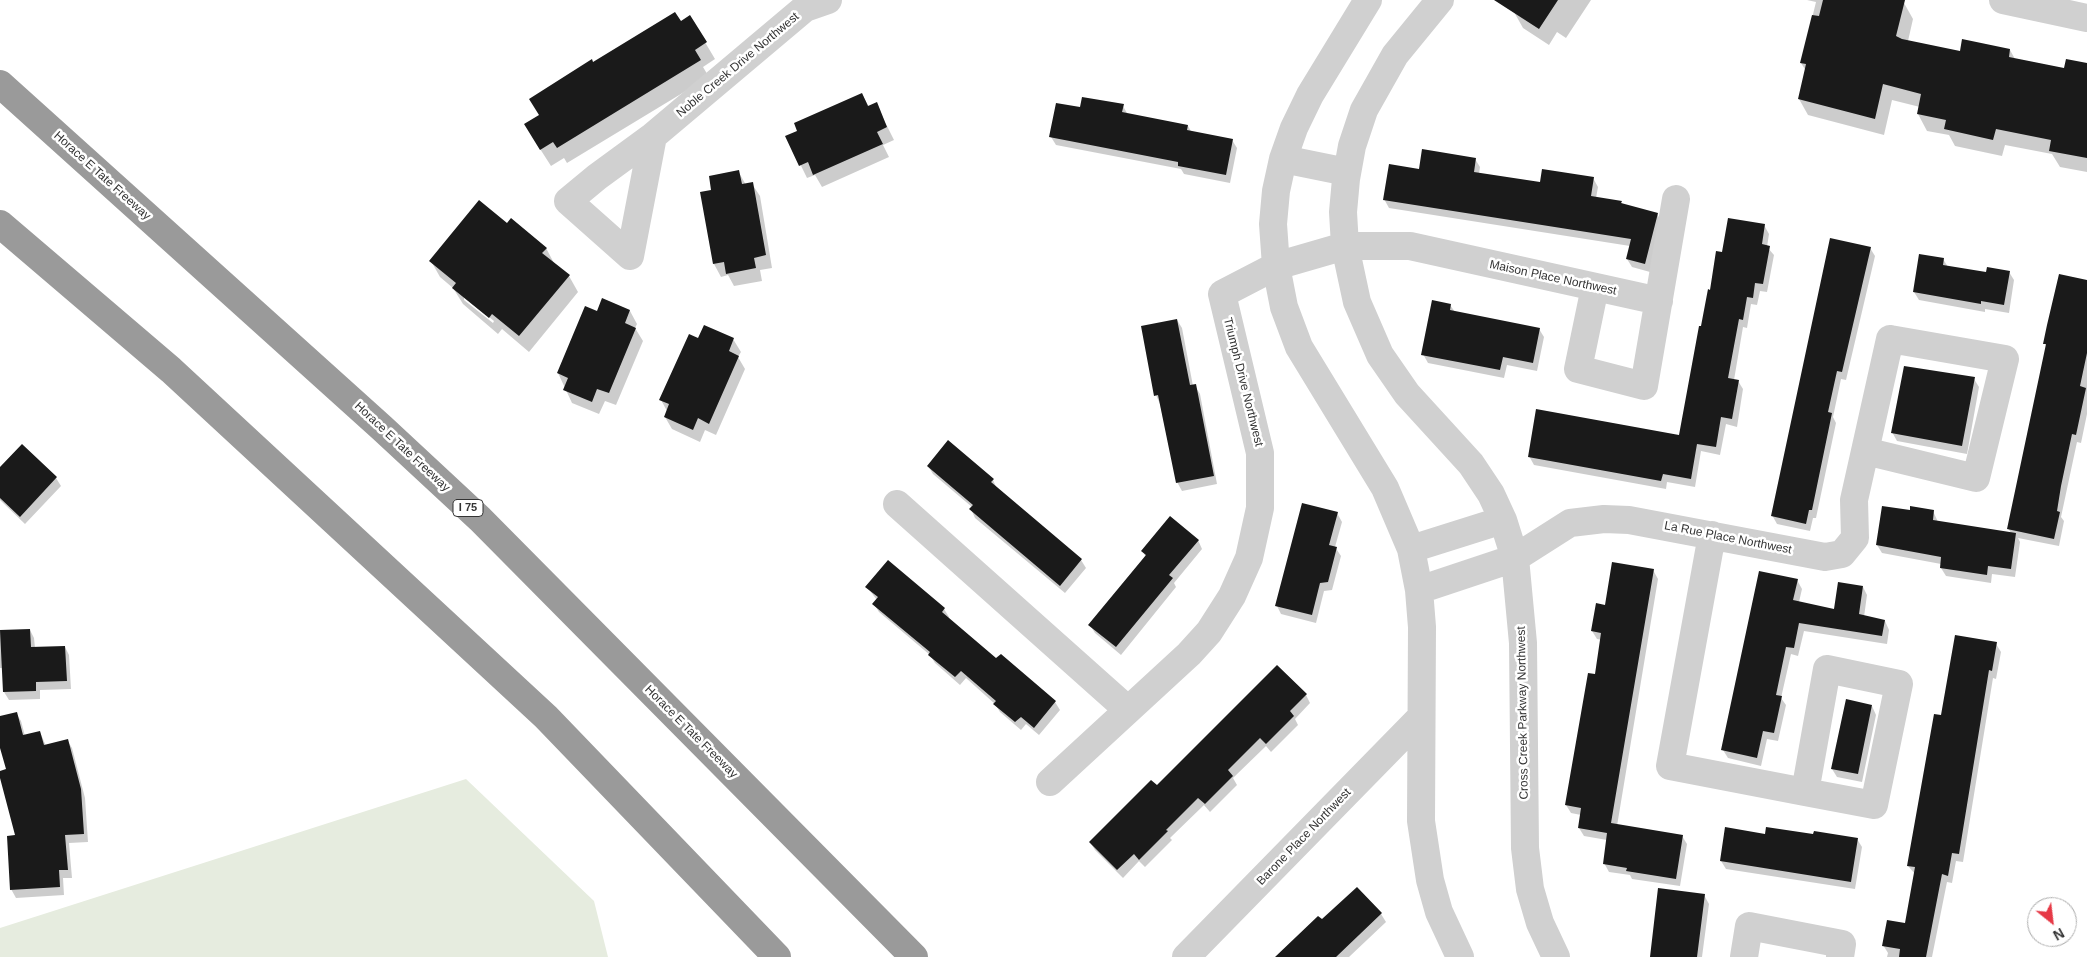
<!DOCTYPE html>
<html>
<head>
<meta charset="utf-8">
<style>
  body { margin:0 }
  #map { position:relative; width:2087px; height:957px; overflow:hidden; background:#fff; font-family:Arial,sans-serif }
  canvas { display:block }
  .north { position:absolute; left:2027px; top:897px; width:50px; height:50px; box-sizing:border-box; background:#fff; border:1px solid #adadad; border-radius:50%; rotate:151deg; font-size:14px; font-weight:700; line-height:20px; text-align:center; color:#333 }
  .north::after { content:''; display:block; margin:auto; width:18px; height:22px; background:#e63946; clip-path:polygon(50% 0,100% 100%,50% 72%,0 100%) }
</style>
</head>
<body>
<div id="map">
<canvas width="2087" height="957"></canvas>
<div class="north">N</div>
</div>
<script>
const g = document.querySelector('canvas').getContext('2d');
g.lineJoin = 'round';
function paint(path, color) {
  g.fillStyle = color;
  g.fill(path, 'evenodd');
}
function shape(rows) {
  const path = new Path2D();
  for (const r of rows) {
    path.moveTo(r[0], r[1]);
    for (let i = 2; i < r.length; i += 2) path.lineTo(r[i], r[i + 1]);
  }
  return path;
}
function stroke(path, color, width, dash) {
  g.strokeStyle = color;
  g.lineWidth = width;
  g.lineCap = dash ? 'butt' : 'round';
  g.setLineDash(dash || []);
  g.stroke(path);
}
function write(font, color, halo, rows, align = 'center') {
  g.font = font + ' Arial,sans-serif';
  g.lineWidth = 5;
  g.setLineDash([]);
  g.textBaseline = 'middle';
  g.strokeStyle = halo;
  g.fillStyle = color;
  for (const [text, x, y, turn = 0] of rows) {
    g.save();
    g.translate(x, y);
    g.rotate((+turn || 0) * Math.PI / 180);
    g.textAlign = isNaN(turn) ? turn : align;
    if (halo) g.strokeText(text, 0, 0);
    g.fillText(text, 0, 0);
    g.restore();
  }
}
paint(shape([
  [466,779,594,901,608,957,0,957,0,928]
]), '#e6ecdf');
paint(shape([
  [1513,0,1591,0,1566,38,1557,32,1549,45,1523,28,1514,12],
  [1807,0,1893,0,1904,3,1913,19,1908,41,1960,52,2010,50,2015,59,2065,69,2087,65,2087,172,2060,167,2052,154,2005,145,2002,156,1955,146,1949,135,1927,131,1918,114,1920,107,1892,100,1884,135,1808,115,1799,99,1806,71,1801,63,1816,2],
  [690,17,715,59,703,67,709,77,567,163,564,158,551,166,535,141,593,64],
  [862,94,869,107,876,104,894,140,883,145,889,157,822,187,815,175,807,178,787,137],
  [1123,106,1128,115,1188,126,1192,133,1232,140,1237,148,1230,183,1184,174,1181,169,1056,145,1051,137],
  [1475,159,1480,167,1479,174,1541,183,1593,178,1598,187,1596,198,1621,202,1623,205,1657,214,1662,222,1650,272,1632,267,1627,259,1630,246,1389,208,1384,199,1420,170],
  [738,171,746,185,752,184,760,196,772,268,760,270,762,281,734,286,728,275,721,277,714,264,701,193,713,191],
  [508,224,546,248,555,265,569,276,578,292,529,352,502,329,498,334,463,304,453,288,440,277,431,261],
  [464,297,494,321,493,323,464,300],
  [1764,225,1769,234,1767,247,1774,255,1767,292,1760,291,1757,305,1751,304,1747,328,1743,327,1734,380,1738,381,1743,389,1737,427,1726,424,1720,455,1701,451,1695,487,1667,482,1666,489,1534,465,1529,456,1680,436,1702,327,1723,253],
  [1870,248,1875,256,1846,380,1841,379,1833,417,1836,423,1816,518,1813,518,1810,531,1777,524,1772,515],
  [1943,259,1948,267,1987,273,2009,272,2014,280,2009,313,1985,309,1985,312,1919,300,1914,292],
  [2087,281,2087,414,2081,443,2077,442,2061,517,2064,521,2059,546,2018,538,2020,542,2015,577,1992,574,1991,583,1946,576,1941,568,1941,564,1882,553,1877,545,1911,512,1933,511,1938,522,2011,533,2008,528,2047,347,2045,344],
  [603,300,630,311,637,324,635,328,643,341,616,405,605,401,599,414,572,403,558,373,597,312],
  [1450,305,1455,312,1539,329,1544,337,1537,371,1507,365,1504,378,1428,363,1423,354],
  [1177,320,1182,328,1193,386,1195,386,1200,394,1217,484,1182,491,1177,482,1160,404,1156,395],
  [733,339,741,352,738,357,745,369,716,435,705,430,700,442,672,429,665,417,667,411,661,400,698,340],
  [1974,379,1979,387,1967,454,1897,441,1892,432],
  [22,445,56,478,61,486,25,524,0,500,0,469],
  [928,466,993,480,997,489,1081,560,1086,568,1065,593,975,518,971,509,972,507,933,474],
  [1337,513,1342,522,1335,547,1341,556,1332,590,1324,591,1316,623,1281,614,1277,606],
  [1198,540,1202,549,1174,583,1176,587,1121,655,1095,633,1090,625,1146,557,1143,552],
  [1653,570,1658,579,1617,826,1682,836,1687,844,1680,886,1632,879,1630,875,1609,872,1604,863,1607,840,1584,836,1579,828,1581,815,1571,813,1566,805,1596,675,1602,640,1597,639,1592,631,1606,607],
  [1797,580,1802,589,1799,602,1835,610,1863,587,1867,595,1864,617,1885,621,1889,630,1887,644,1804,631,1798,656,1791,654,1781,698,1786,705,1778,741,1767,739,1761,766,1728,758,1723,750],
  [867,587,944,609,949,617,948,619,997,660,1001,655,1055,702,1060,710,1039,735,1026,724,1021,730,1000,712,995,704,966,678,960,685,935,663,930,655,879,612,874,604,877,600],
  [30,630,34,638,35,648,65,647,69,655,71,689,40,690,40,699,9,700,4,692,3,668,0,668,0,631],
  [1996,644,2001,652,1996,679,1993,678,1963,862,1956,861,1952,883,1947,882,1932,957,1887,957,1888,953,1883,945,1906,925,1915,874,1908,866,1942,716],
  [1306,695,1310,703,1295,719,1298,725,1271,752,1266,746,1233,778,1237,785,1210,812,1204,805,1170,838,1172,840,1145,867,1139,861,1123,878,1095,850,1090,842,1157,787],
  [1872,706,1876,715,1862,782,1837,777,1832,769],
  [16,713,21,721,25,736,40,732,46,746,67,740,72,748,85,798,88,842,69,843,72,878,63,878,64,895,16,898,11,889,17,836,0,773,7,770,0,743,0,717],
  [1766,835,1857,839,1862,847,1855,889,1726,869,1721,861],
  [1357,888,1381,914,1386,922,1349,957,1277,957,1322,921],
  [1704,895,1709,904,1702,957,1651,957]
]), '#0003');
paint(shape([
  [1494,0,1558,0,1539,29],
  [1823,0,1905,0,1896,36,1902,39,1960,51,1962,39,2010,49,2009,57,2064,68,2066,59,2087,63,2087,158,2049,151,2051,140,1996,129,1993,140,1944,129,1946,120,1917,114,1921,94,1883,84,1875,119,1798,99,1806,64,1800,63,1812,15,1819,16],
  [675,12,681,21,690,15,707,42,695,50,701,60,557,148,553,142,540,150,524,124,539,115,529,99,592,59,593,62],
  [862,93,868,106,877,102,887,127,877,132,883,144,813,175,808,162,799,166,785,136,797,131,794,123],
  [1082,97,1124,104,1122,112,1188,125,1187,130,1233,139,1226,175,1178,166,1178,162,1049,137,1056,103,1080,107],
  [1422,149,1476,158,1474,172,1540,182,1542,169,1594,177,1591,196,1622,201,1621,203,1658,213,1645,264,1626,259,1631,239,1383,200,1389,164,1419,169],
  [739,170,742,184,753,182,766,255,754,258,756,268,726,274,724,262,713,264,700,192,711,190,709,176],
  [479,200,507,223,511,218,547,248,542,253,570,275,519,336,492,314,489,318,452,288,456,283,429,261],
  [1728,218,1765,224,1762,244,1770,246,1763,284,1755,283,1753,298,1747,297,1743,320,1739,319,1728,378,1739,380,1732,419,1721,417,1716,447,1697,444,1691,479,1663,474,1661,481,1528,457,1536,409,1679,435,1699,326,1701,326,1708,289,1710,290,1716,251,1722,252],
  [1830,238,1871,247,1842,372,1837,371,1828,412,1832,413,1812,510,1809,510,1806,524,1771,516],
  [1919,254,1944,258,1943,265,1986,272,1987,267,2010,271,2004,305,1981,301,1981,304,1913,292],
  [2059,274,2087,280,2087,353,2080,386,2086,388,2076,435,2072,434,2061,486,2057,511,2060,512,2054,539,2007,529,2046,344,2043,344,2047,325],
  [602,298,630,310,625,323,636,328,609,393,597,389,592,402,563,390,568,378,557,373,585,306,597,311],
  [1432,300,1451,304,1450,310,1540,328,1533,363,1503,357,1500,370,1421,355],
  [1177,319,1190,385,1196,384,1214,476,1176,483,1158,395,1154,396,1141,326],
  [704,325,734,338,729,351,739,356,709,424,698,418,693,430,664,417,669,404,659,400,689,334,698,338],
  [1904,366,1975,377,1962,446,1891,433],
  [948,440,994,479,991,482,1082,559,1060,586,969,509,973,505,927,466],
  [22,444,57,477,20,517,0,498,0,467],
  [1302,503,1338,512,1329,545,1337,547,1328,582,1320,583,1312,615,1275,606],
  [1882,506,1910,510,1910,506,1934,510,1933,520,2016,533,2011,569,1988,566,1987,575,1940,568,1941,557,1876,545],
  [1170,516,1199,540,1169,575,1173,578,1116,647,1088,625,1146,555,1141,551],
  [888,560,945,608,942,612,996,658,1001,654,1056,701,1034,728,1021,717,1015,722,993,704,996,701,961,671,955,677,928,655,930,652,872,604,878,597,865,587],
  [1612,562,1654,569,1611,823,1683,835,1676,879,1626,871,1627,868,1603,864,1607,833,1578,828,1581,808,1565,805,1588,673,1595,674,1601,633,1591,631,1596,603,1605,605],
  [1759,571,1798,579,1793,600,1834,609,1838,582,1863,586,1859,614,1885,620,1882,636,1799,623,1794,648,1786,647,1776,695,1782,696,1774,733,1763,731,1757,758,1721,750],
  [30,629,31,647,65,646,67,681,36,682,36,691,3,692,0,630],
  [1955,635,1997,642,1992,671,1989,670,1959,854,1952,853,1948,876,1942,874,1926,957,1899,957,1900,949,1882,946,1887,920,1905,923,1915,867,1907,866,1934,714,1941,715],
  [1277,665,1307,694,1290,711,1294,716,1266,744,1260,738,1228,770,1233,776,1205,804,1198,798,1166,830,1168,831,1139,860,1134,854,1117,870,1089,842,1151,780,1157,785],
  [1846,699,1872,705,1858,774,1831,769],
  [17,712,23,735,40,731,44,745,68,739,81,789,84,834,65,835,68,870,59,870,60,887,10,890,7,836,15,835,0,778,0,771,6,769,0,748,0,716],
  [1725,827,1765,834,1766,827,1813,834,1814,831,1858,838,1851,882,1720,861],
  [1357,887,1382,913,1336,957,1275,957,1318,916,1322,919],
  [1658,888,1705,894,1697,957,1650,957]
]), '#1a1a1a');
stroke(shape([
  [1368,0,1310,95,1294,128,1283,159,1276,191,1273,224,1276,266,1284,307,1299,347,1385,488,1411,549,1419,590,1422,627,1421,821,1430,880,1439,912,1460,957],
  [1440,0,1395,55,1364,110,1352,146,1346,179,1343,212,1345,246,1357,302,1380,355,1407,394,1471,464,1491,494,1503,520,1515,558,1523,643,1525,848,1530,889,1540,923,1556,957],
  [2003,0,2087,18],
  [1283,159,1347,172],
  [630,256,568,201,597,177,653,136,805,8,828,0],
  [630,256,653,136],
  [1595,287,1578,369,1644,386,1676,199],
  [1890,339,2005,359,1976,478,1865,451,1890,339],
  [897,504,1128,710],
  [1712,535,1670,766,1805,792],
  [1411,549,1503,520],
  [1419,590,1515,558,1570,523,1604,519,1629,520,1825,557,1842,554,1855,538,1854,500,1865,451],
  [1827,669,1899,684,1874,805,1805,792,1827,669],
  [1050,782,1189,654,1209,632,1232,596,1249,558,1260,508,1260,453,1222,294,1276,266,1345,246,1410,246,1659,301],
  [1186,957,1421,717],
  [1744,957,1749,926,1842,944,1840,957]
]), '#d0d0d0', 28);
stroke(shape([
  [0,84,382,428,480,519,914,957],
  [0,224,171,370,546,717,777,957]
]), '#9a9a9a', 28);
for (const [x, y, w] of [
  [468,508,30]
]) {
  const box = new Path2D();
  box.roundRect(x - w / 2, y - 8.5, w, 17, 4);
  g.fillStyle = '#fff';
  g.fill(box);
  stroke(box, '#333', 1);
}
write('bold 11px', '#333', null, [
  ["I 75",468,508]
]);
write('12px', '#333', '#fff', [
  ["Noble Creek Drive Northwest",738,65,-40],
  ["Horace E Tate Freeway",102,176,42],
  ["Maison Place Northwest",1553,278,12],
  ["Triumph Drive Northwest",1243,382,76],
  ["Horace E Tate Freeway",402,447,43],
  ["La Rue Place Northwest",1728,538,11],
  ["Cross Creek Parkway Northwest",1523,713,-91],
  ["Horace E Tate Freeway",691,732,45],
  ["Barone Place Northwest",1304,837,-46]
]);
</script>
</body>
</html>
